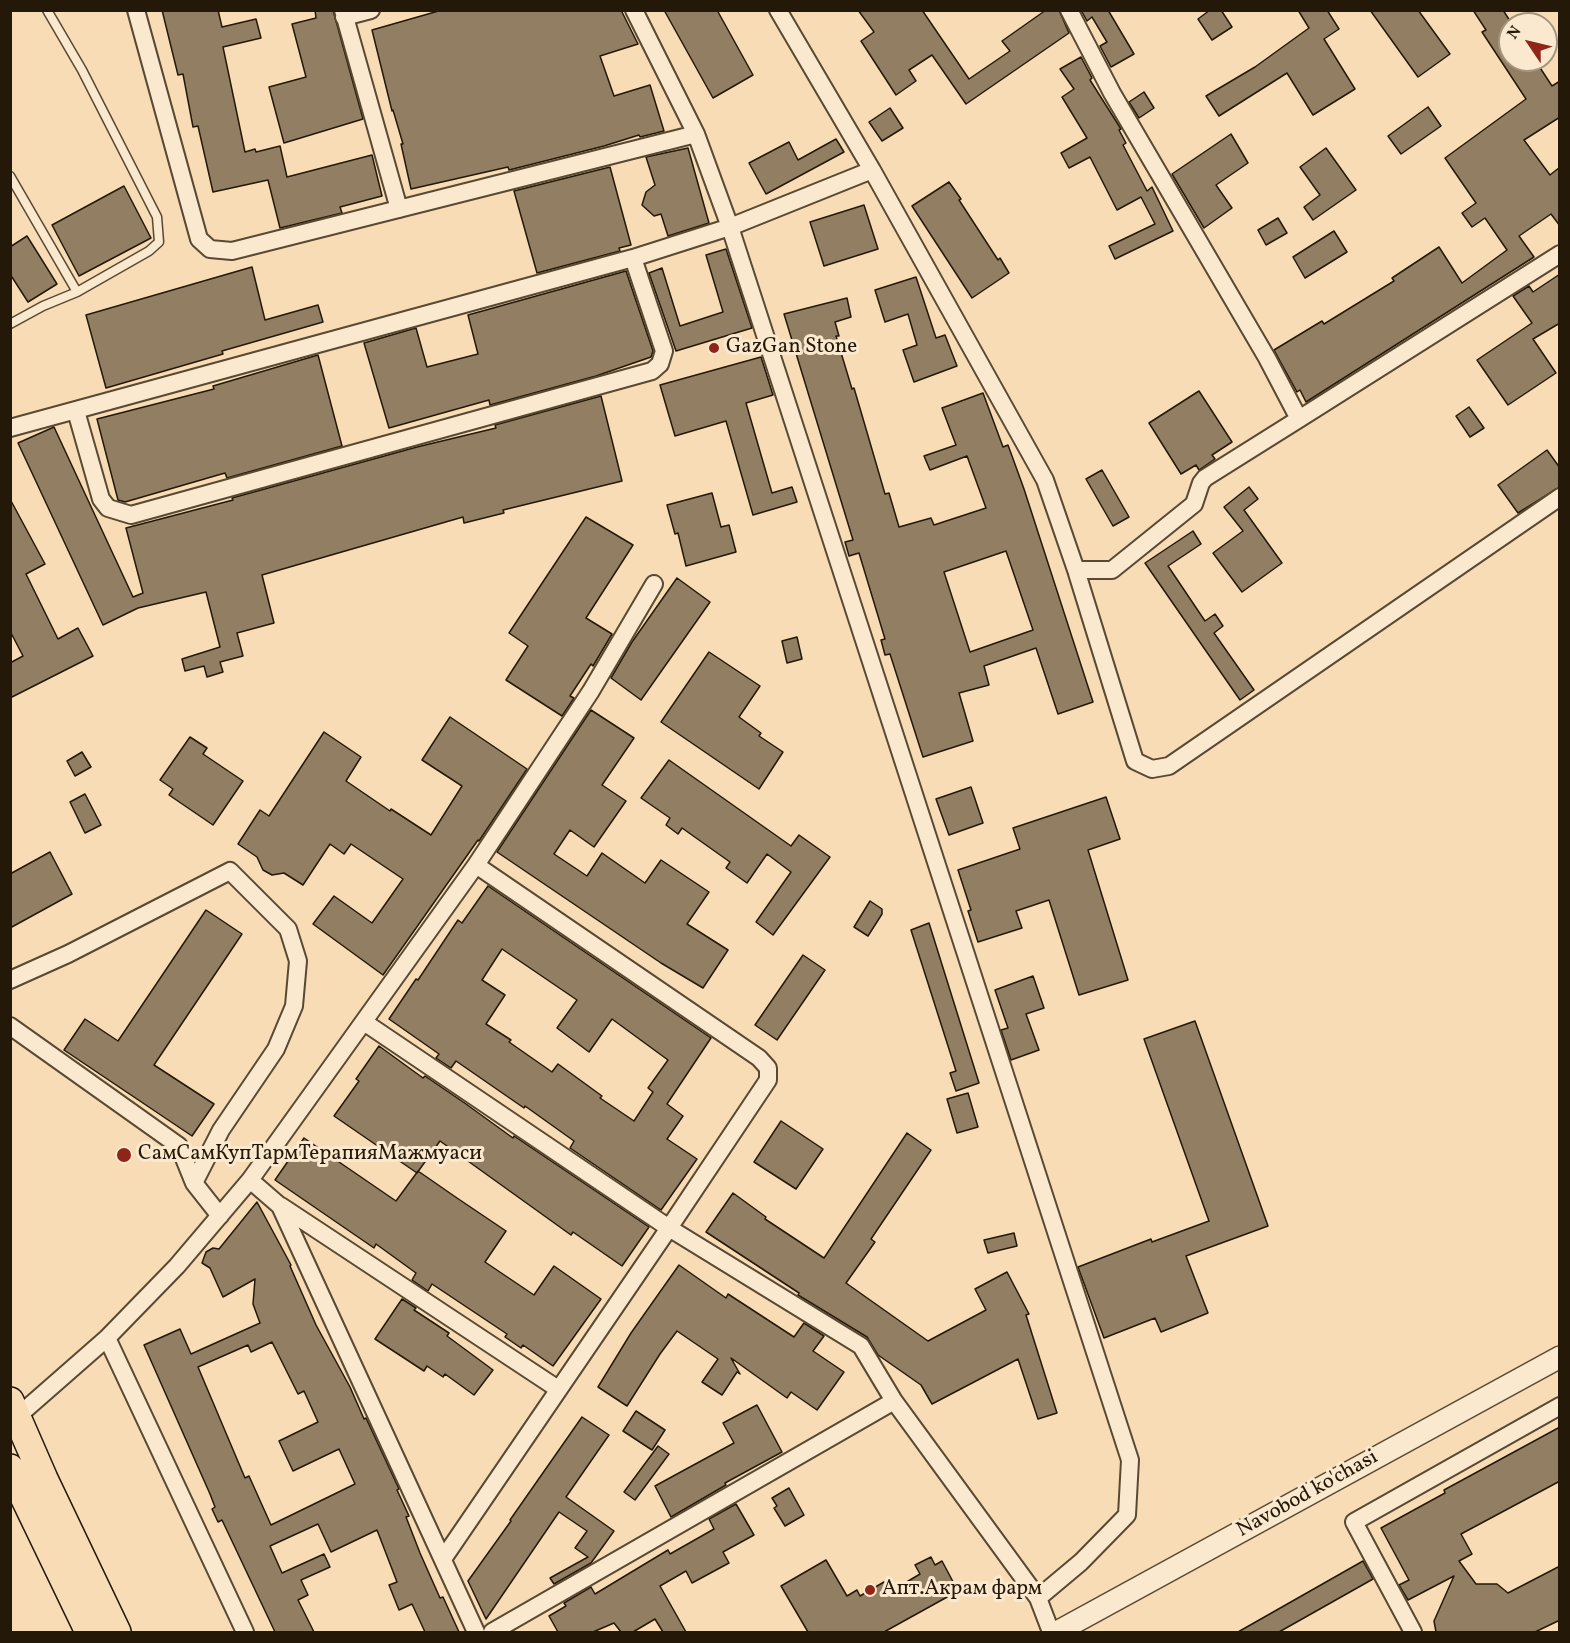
<!DOCTYPE html>
<html>
<head>
<meta charset="utf-8">
<style>
  body { margin:0 }
  #map { position:relative; width:1570px; height:1643px; overflow:hidden; background:#f7dcb5; font-family:Vollkorn,serif }
  canvas { display:block }
  .frame { position:absolute; inset:0; border:12px solid #241808; pointer-events:none }
  .north { position:absolute; left:1498px; top:12px; width:60px; height:60px; box-sizing:border-box; background:#fae8cf; border:2px solid #a4957f; border-radius:50%; rotate:305deg; font-size:16px; font-weight:700; line-height:24px; text-align:center; color:#241808 }
  .north::after { content:''; display:block; margin:auto; width:21px; height:27px; background:#8f2418; clip-path:polygon(50% 0,100% 100%,50% 72%,0 100%) }
</style>
</head>
<body>
<div id="map">
<canvas width="1570" height="1643"></canvas>
<div class="frame"></div>
<div class="north">N</div>
</div>
<script>
const g = document.querySelector('canvas').getContext('2d');
g.lineJoin = 'round';
function paint(path, color) {
  g.fillStyle = color;
  g.fill(path, 'evenodd');
}
function shape(rows) {
  const path = new Path2D();
  for (const r of rows) {
    path.moveTo(r[0], r[1]);
    for (let i = 2; i < r.length; i += 2) path.lineTo(r[i], r[i + 1]);
  }
  return path;
}
function stroke(path, color, width, dash) {
  g.strokeStyle = color;
  g.lineWidth = width;
  g.lineCap = dash ? 'butt' : 'round';
  g.setLineDash(dash || []);
  g.stroke(path);
}
function write(font, color, halo, rows, align = 'center') {
  g.font = font + ' Vollkorn,serif';
  g.lineWidth = 6;
  g.setLineDash([]);
  g.textBaseline = 'middle';
  g.strokeStyle = halo;
  g.fillStyle = color;
  for (const [text, x, y, turn = 0] of rows) {
    g.save();
    g.translate(x, y);
    g.rotate((+turn || 0) * Math.PI / 180);
    g.textAlign = isNaN(turn) ? turn : align;
    if (halo) g.strokeText(text, 0, 0);
    g.fillText(text, 0, 0);
    g.restore();
  }
}
const building = shape([
  [162,10,218,10,222,27,256,19,261,38,223,47,245,152,255,149,256,152,280,146,287,177,372,155,382,196,340,207,342,213,280,228,268,180,213,192,198,126,193,127,183,74,178,75,162,10],
  [315,10,333,10,363,119,284,143,269,87,306,77,292,24,316,18,315,10],
  [442,10,621,10,638,44,600,56,614,96,650,85,664,131,640,137,639,135,604,146,509,170,508,167,411,189,401,144,403,144,393,110,392,111,372,30,442,10],
  [664,10,717,10,753,75,713,98,664,10],
  [858,10,922,10,969,79,1010,51,1002,41,1046,10,1059,10,1069,33,966,104,932,55,909,70,916,81,896,95,861,41,874,32,858,10],
  [1081,10,1108,10,1134,54,1111,67,1100,46,1107,42,1092,17,1087,21,1081,10],
  [1210,10,1221,10,1232,27,1212,40,1198,19,1210,10],
  [1298,10,1327,10,1339,29,1324,39,1355,89,1313,115,1287,73,1219,116,1206,96,1255,67,1309,28,1298,10],
  [1370,10,1418,10,1450,54,1418,77,1370,10],
  [1473,10,1503,10,1510,21,1510,60,1535,60,1552,86,1560,81,1560,117,1524,140,1550,175,1560,167,1560,226,1551,214,1519,236,1534,257,1306,402,1300,390,1297,392,1274,350,1322,321,1324,324,1394,281,1392,278,1439,247,1462,283,1507,250,1485,218,1472,227,1462,213,1476,203,1445,158,1526,99,1482,32,1486,30,1473,10],
  [1081,57,1092,78,1090,80,1121,129,1119,130,1126,143,1123,145,1147,191,1152,187,1173,231,1115,259,1109,246,1155,224,1141,197,1117,210,1090,157,1069,168,1061,153,1087,138,1062,97,1074,89,1060,69,1081,57],
  [1144,92,1154,108,1139,118,1129,102,1144,92],
  [1428,107,1441,126,1401,154,1388,136,1428,107],
  [890,108,903,128,882,141,869,122,890,108],
  [1231,134,1248,163,1216,185,1232,208,1204,228,1172,174,1231,134],
  [836,139,844,152,766,194,749,163,789,142,798,160,836,139],
  [688,148,709,223,668,236,661,214,654,216,642,205,646,192,655,185,646,157,688,148],
  [1326,148,1356,190,1313,220,1304,207,1320,195,1300,167,1326,148],
  [610,167,631,245,619,248,620,251,537,273,514,191,610,167],
  [949,182,961,199,959,200,998,260,1000,258,1009,273,972,298,912,206,949,182],
  [124,186,151,238,79,276,52,225,124,186],
  [864,205,878,249,824,266,810,222,864,205],
  [1278,218,1287,233,1266,245,1258,230,1278,218],
  [1334,231,1347,252,1305,278,1293,257,1334,231],
  [27,236,57,284,28,302,10,274,10,247,27,236],
  [726,249,752,328,676,351,649,273,662,268,680,326,723,312,706,255,726,249],
  [252,267,265,320,318,305,323,322,222,351,223,354,106,388,86,315,252,267],
  [626,271,653,351,651,357,596,376,490,405,489,400,389,428,364,343,416,328,427,367,478,354,468,315,626,271],
  [1560,274,1560,323,1533,339,1556,373,1508,405,1477,360,1532,323,1513,296,1529,286,1533,292,1560,274],
  [916,277,936,338,945,335,957,366,914,382,903,350,917,345,908,314,885,322,875,290,916,277],
  [847,298,851,317,835,322,839,336,836,336,852,389,854,388,864,422,885,494,889,493,899,527,931,518,934,525,986,508,967,456,930,470,924,456,956,445,942,408,983,393,1003,447,1008,445,1024,489,1093,702,1058,714,1036,648,984,666,989,685,959,693,973,741,923,757,890,654,885,655,881,640,885,639,859,553,849,556,845,542,853,540,784,314,847,298],
  [1006,551,1033,630,970,652,944,572,1006,551],
  [318,355,342,446,227,478,225,473,125,502,118,500,97,419,214,389,213,386,318,355],
  [761,357,773,395,746,403,772,493,792,487,797,502,753,515,726,421,675,436,660,385,761,357],
  [1199,391,1232,442,1212,455,1215,459,1199,470,1196,465,1181,474,1149,423,1199,391],
  [601,396,622,481,503,510,504,513,464,523,463,517,262,575,274,623,237,633,243,656,220,662,223,672,207,677,204,666,185,671,182,659,220,647,206,592,138,608,103,625,18,443,54,427,133,597,143,593,126,528,233,500,232,498,417,447,496,428,495,425,601,396],
  [1469,407,1484,428,1470,437,1456,416,1469,407],
  [1547,450,1560,468,1560,487,1518,513,1498,485,1547,450],
  [1102,470,1129,517,1113,526,1086,479,1102,470],
  [1249,487,1258,499,1244,510,1282,563,1242,592,1213,553,1243,531,1224,507,1249,487],
  [712,493,721,527,729,525,736,552,686,566,678,533,675,534,667,505,712,493],
  [10,499,45,564,26,574,58,639,78,628,93,656,10,698,10,663,23,656,10,631,10,499],
  [586,517,633,545,586,618,612,634,593,666,591,664,570,696,574,698,562,716,506,680,528,646,509,633,586,517],
  [1193,531,1201,544,1168,566,1205,621,1215,614,1223,626,1214,633,1254,690,1240,700,1145,563,1193,531],
  [677,578,710,602,641,700,611,678,632,642,677,578],
  [797,637,802,659,787,663,782,641,797,637],
  [709,652,760,686,739,717,761,733,759,736,783,752,759,789,661,722,709,652],
  [591,710,634,738,602,785,626,801,594,847,570,830,554,854,587,876,602,853,645,883,661,860,709,892,687,924,728,950,703,988,661,963,497,852,591,710],
  [450,717,527,769,479,841,478,840,383,975,313,924,334,896,372,923,403,879,351,844,344,854,330,844,303,885,284,873,272,875,263,870,257,857,238,844,260,810,269,816,324,732,361,757,346,781,390,811,391,809,431,835,462,786,422,760,450,717],
  [190,737,207,748,203,754,243,781,213,825,169,795,173,789,160,780,190,737],
  [82,752,91,767,75,776,67,761,82,752],
  [669,760,791,846,799,835,830,857,773,935,756,922,791,872,767,854,747,883,726,868,730,862,682,828,678,834,666,825,670,818,641,798,669,760],
  [971,787,983,823,949,835,936,799,971,787],
  [85,794,101,825,85,833,70,802,85,794],
  [1106,797,1120,839,1088,850,1128,980,1079,995,1049,900,1016,911,1022,928,978,942,968,911,971,910,958,870,1020,849,1013,828,1106,797],
  [50,852,72,894,10,928,10,874,50,852],
  [488,886,711,1038,667,1104,683,1116,667,1139,697,1159,661,1210,570,1148,574,1141,525,1106,524,1108,456,1061,451,1068,436,1058,439,1054,389,1019,416,979,418,980,458,920,462,923,488,886],
  [502,949,577,1000,557,1028,589,1052,612,1019,668,1060,648,1088,653,1092,634,1121,600,1098,602,1096,558,1064,552,1072,509,1042,511,1040,486,1024,505,995,482,980,502,949],
  [870,901,882,909,882,914,868,936,854,927,870,901],
  [206,910,242,934,154,1065,214,1104,192,1136,64,1050,85,1019,118,1041,206,910],
  [929,923,979,1083,956,1091,950,1073,956,1071,911,930,929,923],
  [803,955,825,970,777,1040,755,1025,803,955],
  [1033,976,1044,1008,1026,1014,1039,1050,1011,1060,1001,1030,1008,1028,995,990,1033,976],
  [1195,1021,1268,1226,1186,1256,1208,1313,1161,1332,1155,1318,1104,1338,1078,1267,1151,1239,1152,1242,1209,1221,1144,1039,1195,1021],
  [379,1046,423,1078,425,1076,466,1104,513,1138,514,1136,649,1227,622,1266,573,1232,571,1235,440,1141,417,1173,334,1116,359,1081,356,1079,379,1046],
  [968,1093,978,1127,957,1133,947,1099,968,1093],
  [781,1121,823,1149,796,1189,754,1162,781,1121],
  [907,1133,931,1150,871,1239,875,1242,846,1283,928,1341,986,1310,975,1289,1007,1272,1029,1314,1026,1315,1057,1413,1038,1419,1018,1359,932,1404,921,1385,878,1355,867,1337,798,1295,799,1293,706,1232,733,1193,766,1217,765,1219,824,1258,907,1133],
  [304,1138,396,1201,418,1171,457,1198,506,1231,485,1262,534,1295,554,1266,601,1299,553,1366,523,1345,521,1348,505,1337,507,1334,432,1284,428,1291,412,1280,416,1273,376,1244,374,1248,275,1180,304,1138],
  [257,1202,291,1265,290,1266,316,1325,350,1387,364,1419,366,1418,399,1489,397,1490,409,1516,406,1517,420,1553,440,1598,443,1597,459,1632,425,1632,412,1604,399,1610,389,1585,397,1582,377,1530,331,1552,318,1524,270,1546,282,1573,324,1554,330,1567,301,1580,308,1595,298,1600,314,1632,275,1632,222,1520,218,1522,212,1509,215,1507,210,1494,144,1345,180,1329,191,1354,260,1323,253,1304,255,1279,223,1297,210,1268,202,1263,206,1252,213,1248,219,1249,257,1202],
  [272,1342,298,1394,304,1391,318,1422,279,1441,293,1471,339,1449,355,1484,271,1525,249,1476,245,1478,198,1367,248,1345,251,1352,272,1342],
  [1014,1233,1017,1246,988,1253,984,1240,1014,1233],
  [679,1265,726,1298,728,1294,794,1337,804,1323,824,1336,813,1351,844,1372,817,1410,791,1392,787,1398,731,1358,740,1374,737,1372,722,1395,702,1382,718,1359,677,1331,660,1354,627,1406,598,1387,631,1333,679,1265],
  [402,1299,416,1308,414,1310,449,1333,447,1336,493,1370,474,1395,445,1374,443,1377,427,1366,424,1371,375,1339,402,1299],
  [757,1405,782,1452,725,1483,726,1485,671,1517,655,1486,734,1443,723,1423,757,1405],
  [636,1411,665,1430,652,1450,623,1431,636,1411],
  [582,1417,609,1435,566,1497,614,1531,591,1563,554,1584,550,1578,588,1557,575,1548,587,1531,559,1512,486,1619,468,1581,511,1521,510,1520,582,1417],
  [1560,1427,1560,1481,1461,1534,1472,1554,1459,1561,1476,1584,1497,1584,1508,1593,1560,1566,1560,1620,1535,1632,1436,1632,1434,1621,1454,1576,1408,1600,1399,1585,1409,1580,1381,1528,1445,1493,1444,1490,1560,1427],
  [658,1446,669,1454,635,1500,624,1492,658,1446],
  [789,1488,804,1515,785,1526,774,1508,777,1506,772,1498,789,1488],
  [736,1504,754,1535,723,1552,729,1563,692,1583,686,1571,660,1586,686,1632,663,1632,655,1619,633,1632,621,1632,614,1623,593,1632,558,1632,549,1616,566,1606,564,1603,591,1587,595,1594,668,1550,670,1554,714,1529,709,1519,736,1504],
  [931,1557,935,1565,942,1561,958,1591,884,1632,808,1632,781,1586,826,1560,847,1596,857,1590,860,1596,884,1582,889,1589,893,1586,895,1589,920,1574,915,1565,931,1557],
  [1363,1561,1373,1579,1279,1632,1238,1632,1363,1561]
]);
paint(building, '#927e62');
stroke(building, '#241808', 1.5);
const service = shape([
  [10,176,77,292],
  [10,324,43,306,77,292,149,251,159,242,157,217,82,70,47,10]
]);
const minor = shape([
  [136,10,199,239,210,249,232,251,696,134],
  [343,10,399,209],
  [634,10,696,134,730,227,1130,1460,1127,1515,1081,1562,1038,1598,1051,1632],
  [778,10,872,170,1045,480,1076,570,1135,761,1152,769,1169,766,1560,497],
  [1069,10,1112,93,1267,358,1299,419,1560,254],
  [344,17,371,10],
  [76,411,101,499,108,508,131,515,652,371,660,364,664,351,633,258],
  [10,428,633,258,730,227,872,170],
  [1076,570,1112,570,1194,504,1201,483,1205,478,1299,419],
  [10,980,68,954,230,871,288,929,298,961,294,1006,276,1049,221,1130,194,1183],
  [364,1022,669,1228,861,1346,894,1401,1038,1598],
  [10,1026,179,1146,194,1183,220,1216],
  [250,1180,280,1206,476,1632],
  [281,1206,558,1389],
  [107,1338,245,1632],
  [18,1416,107,1338,177,1266,250,1180,476,865,591,691,654,584],
  [443,1559,669,1228,768,1080,768,1068,759,1058,476,865],
  [492,1632,894,1401],
  [1413,1632,1354,1522,1560,1406]
]);
const tertiary = shape([
  [1057,1632,1560,1357]
]);
const primary = shape([
  [10,1401,44,1479,117,1632],
  [10,1468,89,1632]
]);
stroke(service, '#594933', 11);
stroke(minor, '#594933', 20);
stroke(tertiary, '#594933', 24);
stroke(primary, '#241808', 30);
stroke(service, '#fae8cf', 8);
stroke(minor, '#fae8cf', 16);
stroke(tertiary, '#fae8cf', 21);
stroke(primary, '#f7dcb5', 27);
for (const [x, y, r, color] of [
  [714,348,6,"#8f2418"],
  [124,1155,8,"#8f2418"],
  [870,1590,6,"#8f2418"]
]) {
  const dot = new Path2D();
  dot.arc(x, y, r, 0, 2 * Math.PI);
  g.fillStyle = color;
  g.fill(dot);
  stroke(dot, '#fae8cf', 2);
}
write('21px', '#241808', '#fae8cf', [
  ["GazGan Stone",726,348],
  ["СамСамКупТармТерапияМажмуаси",138,1155],
  ["Апт.Акрам фарм",882,1590]
], 'left');
write('21px', '#241808', '#fae8cf', [
  ["Navobod ko'chasi",1308,1495,-29]
]);
</script>
</body>
</html>
